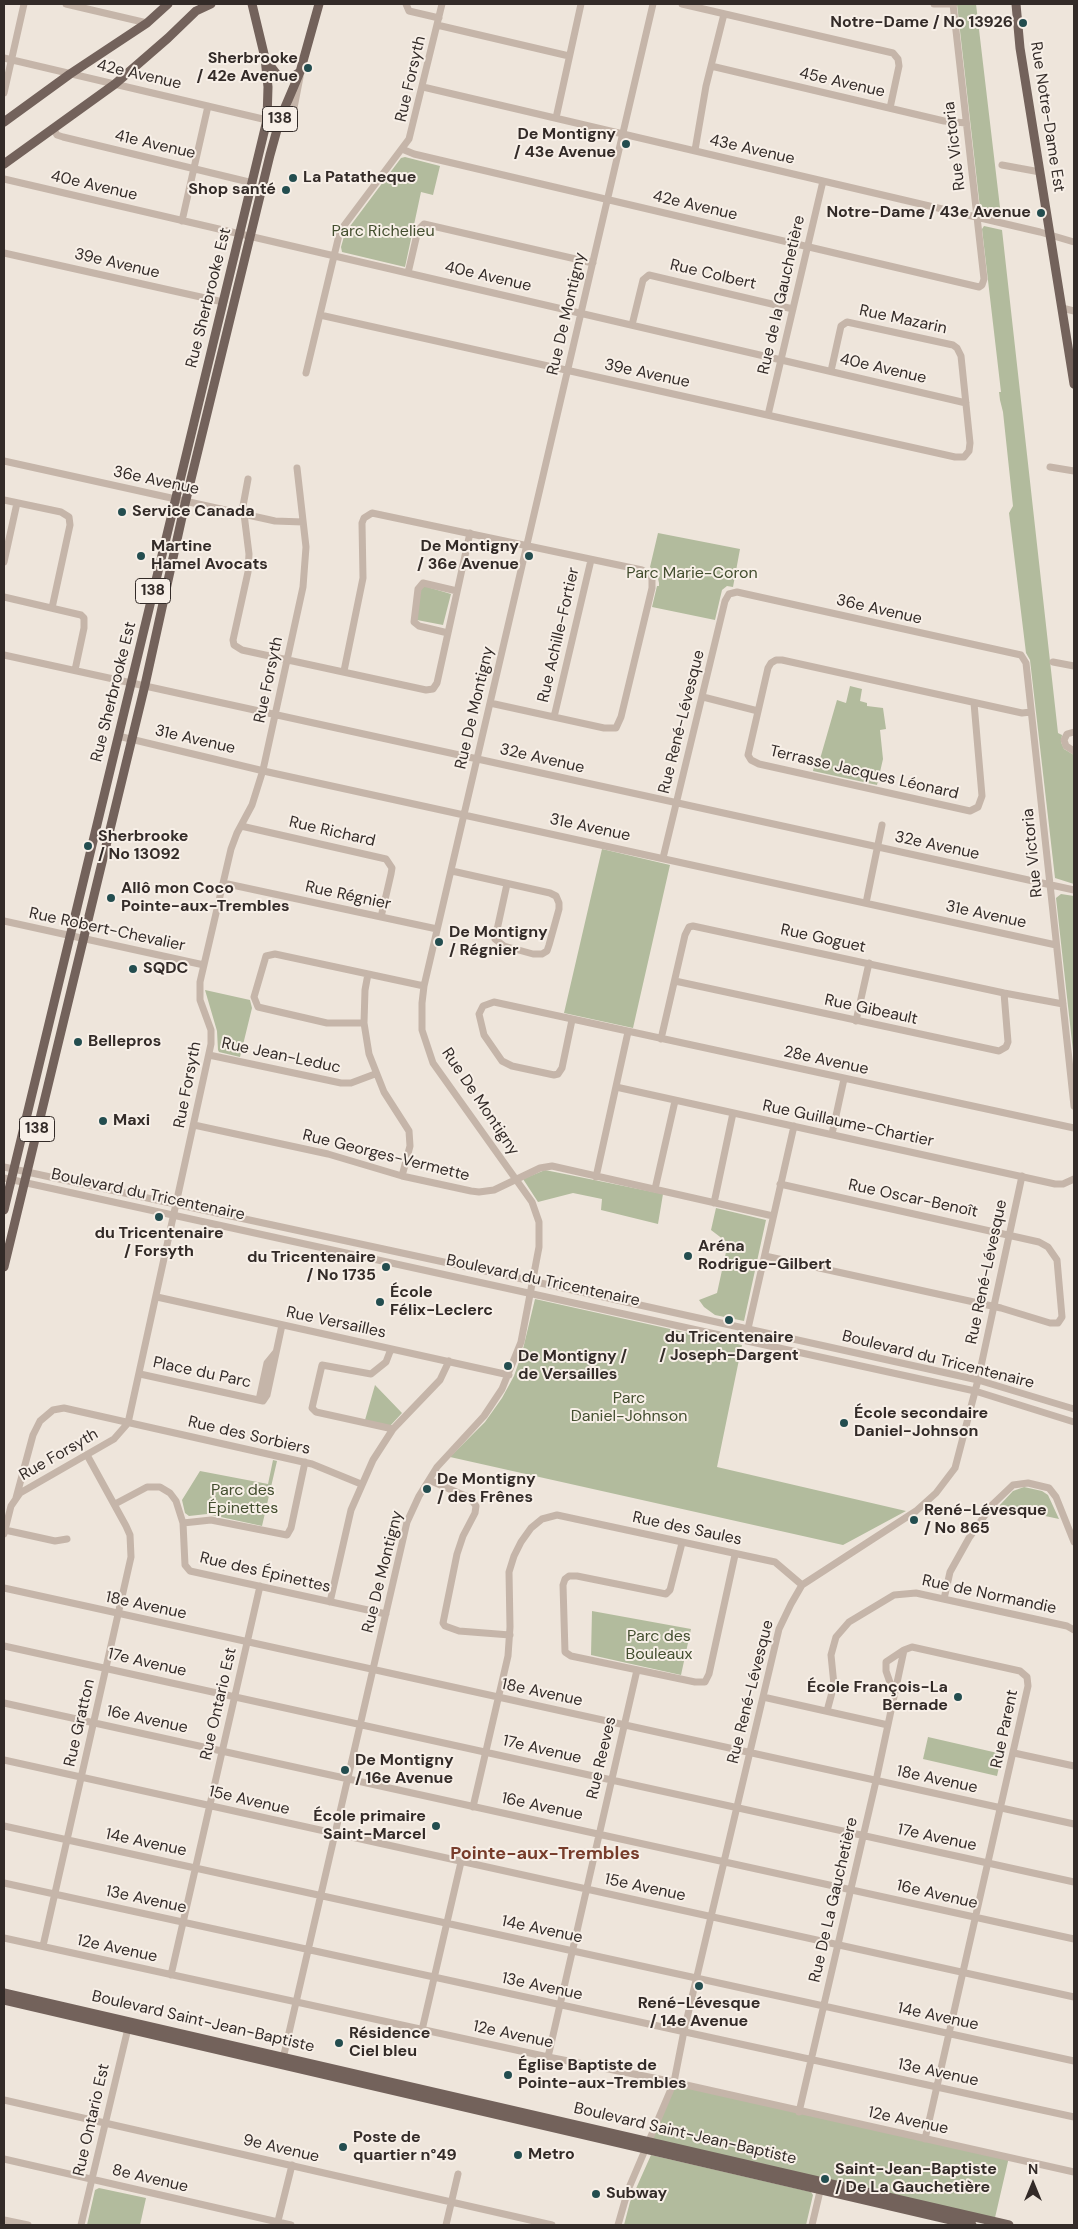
<!DOCTYPE html>
<html>
<head>
<meta charset="utf-8">
<style>
  body { margin:0 }
  #map { position:relative; width:1078px; height:2229px; overflow:hidden; background:#eee5db; font-family:"DM Sans",sans-serif }
  canvas { display:block }
  .frame { position:absolute; inset:0; border:5px solid #332b28; pointer-events:none }
  .north { position:absolute; left:1008px; top:2159px; width:50px; height:50px; -webkit-text-stroke:4px #f7efe7; paint-order:stroke; rotate:0deg; font-size:14px; font-weight:700; line-height:20px; text-align:center; color:#332b28 }
  .north::after { content:''; display:block; margin:auto; width:18px; height:22px; background:#332b28; clip-path:polygon(50% 0,100% 100%,50% 72%,0 100%) }
</style>
</head>
<body>
<div id="map">
<canvas width="1078" height="2229"></canvas>
<div class="frame"></div>
<div class="north">N</div>
</div>
<script>
const g = document.querySelector('canvas').getContext('2d');
g.lineJoin = 'round';
function paint(path, color) {
  g.fillStyle = color;
  g.fill(path, 'evenodd');
}
function shape(rows) {
  const path = new Path2D();
  for (const r of rows) {
    path.moveTo(r[0], r[1]);
    for (let i = 2; i < r.length; i += 2) path.lineTo(r[i], r[i + 1]);
  }
  return path;
}
function stroke(path, color, width, dash) {
  g.strokeStyle = color;
  g.lineWidth = width;
  g.lineCap = dash ? 'butt' : 'round';
  g.setLineDash(dash || []);
  g.stroke(path);
}
function write(font, color, halo, rows, align = 'center') {
  g.font = font + ' "DM Sans",sans-serif';
  g.lineWidth = 4;
  g.setLineDash([]);
  g.textBaseline = 'middle';
  g.strokeStyle = halo;
  g.fillStyle = color;
  for (const [text, x, y, turn = 0] of rows) {
    g.save();
    g.translate(x, y);
    g.rotate((+turn || 0) * Math.PI / 180);
    g.textAlign = isNaN(turn) ? turn : align;
    if (halo) g.strokeText(text, 0, 0);
    g.fillText(text, 0, 0);
    g.restore();
  }
}
paint(shape([
  [957,4,976,4,1001,216,984,213,980,208],
  [405,157,440,166,433,195,421,192,405,267,342,252,341,247,345,233,401,158],
  [984,226,1002,230,1058,733,1062,735,1061,742,1064,749,1074,755,1074,884,1055,878,1030,660,1026,653,1009,513,1013,506,1003,412,1000,400,999,392,1001,392,982,229],
  [658,533,740,549,733,587,727,586,722,590,715,620,652,607,657,586,659,586,659,583,657,574,650,567],
  [424,586,451,594,443,625,417,620,420,591],
  [850,686,862,689,860,701,867,703,867,706,883,708,886,729,880,730,883,759,877,785,813,771,816,758,820,759,837,700,846,703],
  [602,849,670,865,633,1028,564,1013],
  [1061,894,1074,896,1074,1060,1056,898],
  [205,990,250,1000,252,1008,240,1057,219,1052,218,1050,217,1031],
  [545,1170,663,1194,658,1224,601,1210,602,1199,573,1193,538,1202,523,1179],
  [716,1208,766,1220,744,1321,715,1315,704,1307,699,1300,717,1293,728,1243,711,1230],
  [535,1299,742,1345,717,1467,906,1511,843,1545,450,1457,485,1422,502,1398,514,1376,522,1353],
  [375,1385,402,1413,390,1426,365,1420],
  [273,1460,277,1461,262,1526,207,1514,189,1516,185,1513,182,1500,200,1471,268,1484],
  [1024,1487,1042,1491,1048,1495,1059,1519,999,1506,1013,1491],
  [592,1611,691,1629,681,1675,591,1655],
  [928,1737,1002,1754,997,1776,923,1759],
  [674,2082,1009,2157,994,2222,649,2141],
  [651,2155,811,2192,813,2195,806,2225,624,2225,630,2202],
  [99,2188,146,2198,140,2225,87,2225,95,2190]
]), '#b2bb9d');
stroke(shape([
  [66,4,147,23],
  [406,4,409,11,439,18],
  [682,4,893,53,898,59,899,66,890,108],
  [934,4,954,4],
  [437,25,569,56],
  [4,58,267,120],
  [711,66,944,121,966,123],
  [423,87,1040,232,1074,242],
  [4,93,24,4],
  [556,118,581,4],
  [278,126,292,118,300,77],
  [54,130,57,135,63,137,253,183],
  [402,149,414,154,979,287,982,285,984,279,953,4],
  [695,150,706,86,724,14],
  [1002,165,1040,172],
  [4,179,966,403],
  [182,221,208,106],
  [4,253,223,302],
  [408,273,418,230,424,224,593,263],
  [1062,308,1074,311],
  [320,315,955,457,964,457,969,451,970,443,961,356,957,348,953,345,847,322,841,326,831,371],
  [632,325,643,280,649,275,793,309],
  [306,373,340,231,409,139,442,4],
  [768,415,823,181],
  [4,461,275,521,303,522],
  [1050,467,1074,471],
  [248,479,243,506,249,554,248,572,233,640,234,645,242,650,426,690,433,689,437,683,470,533],
  [4,500,61,512,69,517,70,525,52,608],
  [4,562,17,503],
  [4,597,81,615,84,618,84,628,75,670],
  [448,633,419,626,414,622,418,589,423,583,457,591],
  [4,655,1074,890],
  [1053,662,1074,666],
  [344,671,363,578,362,523,364,518,372,513,642,570,650,575,652,578,652,588,621,717,616,728,604,728,490,703],
  [703,697,758,711],
  [974,703,982,796,978,807,970,811,759,764,751,760,748,755,768,668,771,663,776,660,782,660,1022,713,1031,712],
  [554,717,591,560],
  [1074,732,1067,734,1064,740,1066,746,1074,751],
  [118,736,268,772,1056,945],
  [241,826,386,859,392,868,391,874,381,917],
  [663,858,725,601,729,594,737,592,1021,655,1026,663,1074,1106],
  [452,871,550,893,556,896,559,903,559,909,549,945,547,951,542,954,533,954,504,946,495,939,507,884],
  [223,883,437,929],
  [866,903,882,825],
  [4,921,204,965],
  [368,974,365,990,364,1023,369,1054,384,1092,409,1131,410,1146,402,1176],
  [675,981,999,1051,1006,1047,1008,1042,1004,993],
  [572,1020,562,1068,558,1074,554,1075,512,1066,502,1061,484,1035,479,1014,483,1006,494,1002,1074,1128],
  [856,1021,869,963],
  [364,1023,327,1023,258,1007,254,997,266,956,275,954,424,986],
  [661,1039,685,935,689,927,693,926,1004,993,1063,1004],
  [209,1055,341,1083,351,1083,375,1074],
  [616,1087,1055,1184,1063,1184,1074,1179],
  [194,1125,328,1154,402,1176,471,1191,479,1192,494,1190,540,1168,552,1166,773,1216],
  [832,1134,844,1079],
  [4,1167,527,1280,978,1380,1074,1409],
  [596,1177,628,1032],
  [4,1178,975,1391,1074,1422],
  [655,1189,675,1101],
  [714,1203,733,1113],
  [765,1256,1001,1308,1050,1323,1058,1323,1062,1317,1057,1260,1048,1247,1039,1242,780,1184],
  [157,1297,509,1375],
  [747,1333,794,1126],
  [391,1349,386,1362,371,1374,322,1365,312,1408,316,1412,393,1429],
  [140,1374,263,1401,267,1395,282,1325],
  [259,1400,267,1363,276,1352],
  [429,1480,470,1498,476,1506,475,1513,463,1536,457,1554,443,1623,445,1626,459,1631,510,1635],
  [16,1498,33,1435,40,1421,53,1410,64,1408,312,1464,361,1484],
  [115,1504,147,1487,160,1487,170,1493,176,1501,183,1523,185,1565,190,1571,386,1614],
  [183,1523,211,1520,287,1535,291,1528,305,1462],
  [5,1530,55,1541,67,1539],
  [4,1534,11,1506,20,1493,114,1439,128,1423,211,1044,211,1030,200,1000,200,982,231,849,237,833,252,805,263,770,303,587,306,547,297,468],
  [682,1543,670,1590,666,1594,577,1576,569,1576,565,1579,563,1585,565,1652,571,1656,695,1682,705,1682,709,1674,735,1555],
  [4,1588,1074,1824],
  [944,1599,950,1572,969,1538,992,1505,1013,1485,1028,1483,1049,1488,1056,1497,1074,1542],
  [330,1602,351,1510,373,1460,393,1429,440,1380,449,1361],
  [4,1646,1074,1882],
  [904,1650,912,1647,1020,1671,1027,1677,1028,1686,925,2139],
  [763,1697,888,1725],
  [4,1703,1074,1939],
  [827,1711,834,1685,831,1655,836,1637,849,1622,894,1595,916,1593,1067,1626,1074,1630],
  [1014,1753,1074,1766],
  [4,1760,1074,1997],
  [473,1807,508,1656,510,1627,509,1572,514,1556,521,1542,531,1528,542,1519,557,1515,775,1562,802,1585],
  [4,1826,1074,2061],
  [4,1883,1074,2117],
  [4,1938,548,2057,664,2080,1074,2172],
  [43,1946,131,1557,130,1535,126,1526,87,1455],
  [171,1975,260,1586],
  [422,2030,461,1862],
  [548,2057,637,1670],
  [282,2063,407,1522,419,1496,437,1467,484,1416,502,1389,521,1342,539,1247,539,1222,532,1202,433,1063,422,1030,422,1003,424,986,653,4],
  [4,2100,552,2225],
  [799,2112,876,1781,904,1650,886,1662,886,1671,894,1694],
  [4,2159,291,2225],
  [4,2220,28,2225],
  [81,2225,129,2024],
  [277,2225,292,2165],
  [446,2225,458,2174],
  [618,2225,628,2190,674,2082,684,2031,779,1629,791,1604,802,1585,916,1511,936,1493,955,1468,978,1380,1022,1176],
  [812,2225,821,2187]
]), '#c5b5a9', 7);
stroke(shape([
  [1016,4,1020,48,1074,384],
  [265,59,278,76,284,78,292,77,300,72],
  [4,122,70,74,147,23,168,4],
  [4,164,115,84,168,38,196,11,211,4],
  [4,1210,267,120,268,87,265,58,252,4],
  [4,1267,145,685,184,508,270,155,280,119,300,72,319,4],
  [4,1993,1009,2225],
  [4,2000,972,2225]
]), '#73625b', 9);
for (const [x, y, r, color] of [
  [1023,23,5,"#234d4f"],
  [308,68,5,"#234d4f"],
  [626,144,5,"#234d4f"],
  [293,178,5,"#234d4f"],
  [286,190,5,"#234d4f"],
  [1041,213,5,"#234d4f"],
  [122,512,5,"#234d4f"],
  [141,556,5,"#234d4f"],
  [529,556,5,"#234d4f"],
  [88,846,5,"#234d4f"],
  [111,898,5,"#234d4f"],
  [439,942,5,"#234d4f"],
  [133,969,5,"#234d4f"],
  [78,1042,5,"#234d4f"],
  [103,1121,5,"#234d4f"],
  [159,1217,5,"#234d4f"],
  [688,1256,5,"#234d4f"],
  [386,1267,5,"#234d4f"],
  [380,1302,5,"#234d4f"],
  [729,1320,5,"#234d4f"],
  [508,1366,5,"#234d4f"],
  [844,1423,5,"#234d4f"],
  [427,1489,5,"#234d4f"],
  [914,1520,5,"#234d4f"],
  [958,1697,5,"#234d4f"],
  [345,1770,5,"#234d4f"],
  [436,1826,5,"#234d4f"],
  [699,1986,5,"#234d4f"],
  [339,2043,5,"#234d4f"],
  [508,2075,5,"#234d4f"],
  [343,2147,5,"#234d4f"],
  [518,2155,5,"#234d4f"],
  [825,2179,5,"#234d4f"],
  [596,2194,5,"#234d4f"]
]) {
  const dot = new Path2D();
  dot.arc(x, y, r, 0, 2 * Math.PI);
  g.fillStyle = color;
  g.fill(dot);
  stroke(dot, '#f7efe7', 2);
}
for (const [x, y, w] of [
  [280,119,35],
  [153,591,35],
  [37,1129,35]
]) {
  const box = new Path2D();
  box.roundRect(x - w / 2, y - 12.5, w, 25, 4);
  g.fillStyle = '#f7efe7';
  g.fill(box);
  stroke(box, '#332b28', 1);
}
write('bold 15px', '#332b28', null, [
  ["138",280,119],
  ["138",153,591],
  ["138",37,1129]
]);
write('bold 16px', '#332b28', '#f7efe7', [
  ["Notre-Dame / No 13926",1013,23,"right"],
  ["Sherbrooke",298,59,"right"],
  ["/ 42e Avenue",298,77,"right"],
  ["De Montigny",616,135,"right"],
  ["/ 43e Avenue",616,153,"right"],
  ["La Patatheque",303,178],
  ["Shop santé",276,190,"right"],
  ["Notre-Dame / 43e Avenue",1031,213,"right"],
  ["Service Canada",132,512],
  ["Martine",151,547],
  ["Hamel Avocats",151,565],
  ["De Montigny",519,547,"right"],
  ["/ 36e Avenue",519,565,"right"],
  ["Sherbrooke",98,837],
  ["/ No 13092",98,855],
  ["Allô mon Coco",121,889],
  ["Pointe-aux-Trembles",121,907],
  ["De Montigny",449,933],
  ["/ Régnier",449,951],
  ["SQDC",143,969],
  ["Bellepros",88,1042],
  ["Maxi",113,1121],
  ["du Tricentenaire",159,1234,"center"],
  ["/ Forsyth",159,1252,"center"],
  ["Aréna",698,1247],
  ["Rodrigue-Gilbert",698,1265],
  ["du Tricentenaire",376,1258,"right"],
  ["/ No 1735",376,1276,"right"],
  ["École",390,1293],
  ["Félix-Leclerc",390,1311],
  ["du Tricentenaire",729,1338,"center"],
  ["/ Joseph-Dargent",729,1356,"center"],
  ["De Montigny /",518,1357],
  ["de Versailles",518,1375],
  ["École secondaire",854,1414],
  ["Daniel-Johnson",854,1432],
  ["De Montigny",437,1480],
  ["/ des Frênes",437,1498],
  ["René-Lévesque",924,1511],
  ["/ No 865",924,1529],
  ["École François-La",948,1688,"right"],
  ["Bernade",948,1706,"right"],
  ["De Montigny",355,1761],
  ["/ 16e Avenue",355,1779],
  ["École primaire",426,1817,"right"],
  ["Saint-Marcel",426,1835,"right"],
  ["René-Lévesque",699,2004,"center"],
  ["/ 14e Avenue",699,2022,"center"],
  ["Résidence",349,2034],
  ["Ciel bleu",349,2052],
  ["Église Baptiste de",518,2066],
  ["Pointe-aux-Trembles",518,2084],
  ["Poste de",353,2138],
  ["quartier n°49",353,2156],
  ["Metro",528,2155],
  ["Saint-Jean-Baptiste",835,2170],
  ["/ De La Gauchetière",835,2188],
  ["Subway",606,2194]
], 'left');
write('16px', '#332b28', '#f7efe7', [
  ["42e Avenue",139,75,13],
  ["Rue Forsyth",411,79,-77],
  ["45e Avenue",842,83,13],
  ["Rue Notre-Dame Est",1047,117,81],
  ["41e Avenue",155,145,13],
  ["Rue Victoria",955,146,-97],
  ["43e Avenue",752,150,13],
  ["40e Avenue",94,186,13],
  ["42e Avenue",695,206,13],
  ["39e Avenue",117,264,13],
  ["Rue Colbert",713,275,13],
  ["40e Avenue",488,277,13],
  ["Rue de la Gauchetière",782,295,-77],
  ["Rue Sherbrooke Est",209,298,-76],
  ["Rue De Montigny",567,314,-77],
  ["Rue Mazarin",903,320,12],
  ["40e Avenue",883,369,13],
  ["39e Avenue",647,374,12],
  ["36e Avenue",156,481,12],
  ["36e Avenue",879,610,13],
  ["Rue Achille-Fortier",559,635,-77],
  ["Rue Forsyth",269,680,-78],
  ["Rue Sherbrooke Est",114,692,-76],
  ["Rue De Montigny",475,708,-77],
  ["Rue René-Lévesque",682,722,-76],
  ["31e Avenue",195,740,13],
  ["32e Avenue",542,759,13],
  ["Terrasse Jacques Léonard",864,773,13],
  ["31e Avenue",590,828,12],
  ["Rue Richard",332,832,13],
  ["32e Avenue",937,846,12],
  ["Rue Victoria",1033,853,-96],
  ["Rue Régnier",348,896,12],
  ["31e Avenue",986,915,12],
  ["Rue Robert-Chevalier",107,930,12],
  ["Rue Goguet",823,939,12],
  ["Rue Gibeault",871,1010,12],
  ["Rue Jean-Leduc",281,1056,12],
  ["28e Avenue",826,1061,12],
  ["Rue Forsyth",188,1085,-79],
  ["Rue De Montigny",480,1102,56],
  ["Rue Guillaume-Chartier",848,1124,12],
  ["Rue Georges-Vermette",386,1156,14],
  ["Boulevard du Tricentenaire",148,1195,12],
  ["Rue Oscar-Benoît",913,1199,12],
  ["Rue René-Lévesque",987,1272,-78],
  ["Boulevard du Tricentenaire",543,1281,12],
  ["Rue Versailles",336,1323,12],
  ["Boulevard du Tricentenaire",938,1360,14],
  ["Place du Parc",202,1373,12],
  ["Rue des Sorbiers",249,1436,13],
  ["Rue Forsyth",59,1455,-30],
  ["Rue des Saules",687,1529,12],
  ["Rue De Montigny",383,1572,-76],
  ["Rue des Épinettes",265,1573,13],
  ["Rue de Normandie",989,1595,12],
  ["18e Avenue",146,1606,12],
  ["17e Avenue",147,1663,13],
  ["Rue René-Lévesque",751,1692,-76],
  ["18e Avenue",542,1693,12],
  ["Rue Ontario Est",219,1704,-77],
  ["16e Avenue",147,1720,12],
  ["Rue Gratton",80,1723,-77],
  ["Rue Parent",1005,1729,-78],
  ["17e Avenue",542,1750,13],
  ["Rue Reeves",602,1758,-77],
  ["18e Avenue",937,1780,12],
  ["15e Avenue",249,1801,13],
  ["16e Avenue",542,1807,12],
  ["17e Avenue",937,1838,12],
  ["14e Avenue",146,1843,12],
  ["15e Avenue",645,1888,12],
  ["16e Avenue",937,1895,13],
  ["13e Avenue",146,1900,12],
  ["Rue De La Gauchetière",834,1900,-77],
  ["14e Avenue",542,1930,12],
  ["12e Avenue",117,1949,12],
  ["13e Avenue",542,1987,12],
  ["14e Avenue",938,2017,12],
  ["Boulevard Saint-Jean-Baptiste",203,2022,13],
  ["12e Avenue",513,2035,12],
  ["13e Avenue",938,2073,12],
  ["Rue Ontario Est",92,2120,-77],
  ["12e Avenue",908,2121,12],
  ["Boulevard Saint-Jean-Baptiste",685,2134,13],
  ["9e Avenue",281,2149,13],
  ["8e Avenue",150,2179,13]
]);
write('16px', '#434e2f', '#f7efe7', [
  ["Parc Richelieu",383,232],
  ["Parc Marie-Coron",692,574],
  ["Parc",629,1399],
  ["Daniel-Johnson",629,1417],
  ["Parc des",243,1491],
  ["Épinettes",243,1509],
  ["Parc des",659,1637],
  ["Bouleaux",659,1655]
]);
write('bold 18px', '#773c2b', '#f7efe7', [
  ["Pointe-aux-Trembles",545,1854]
]);
</script>
</body>
</html>
